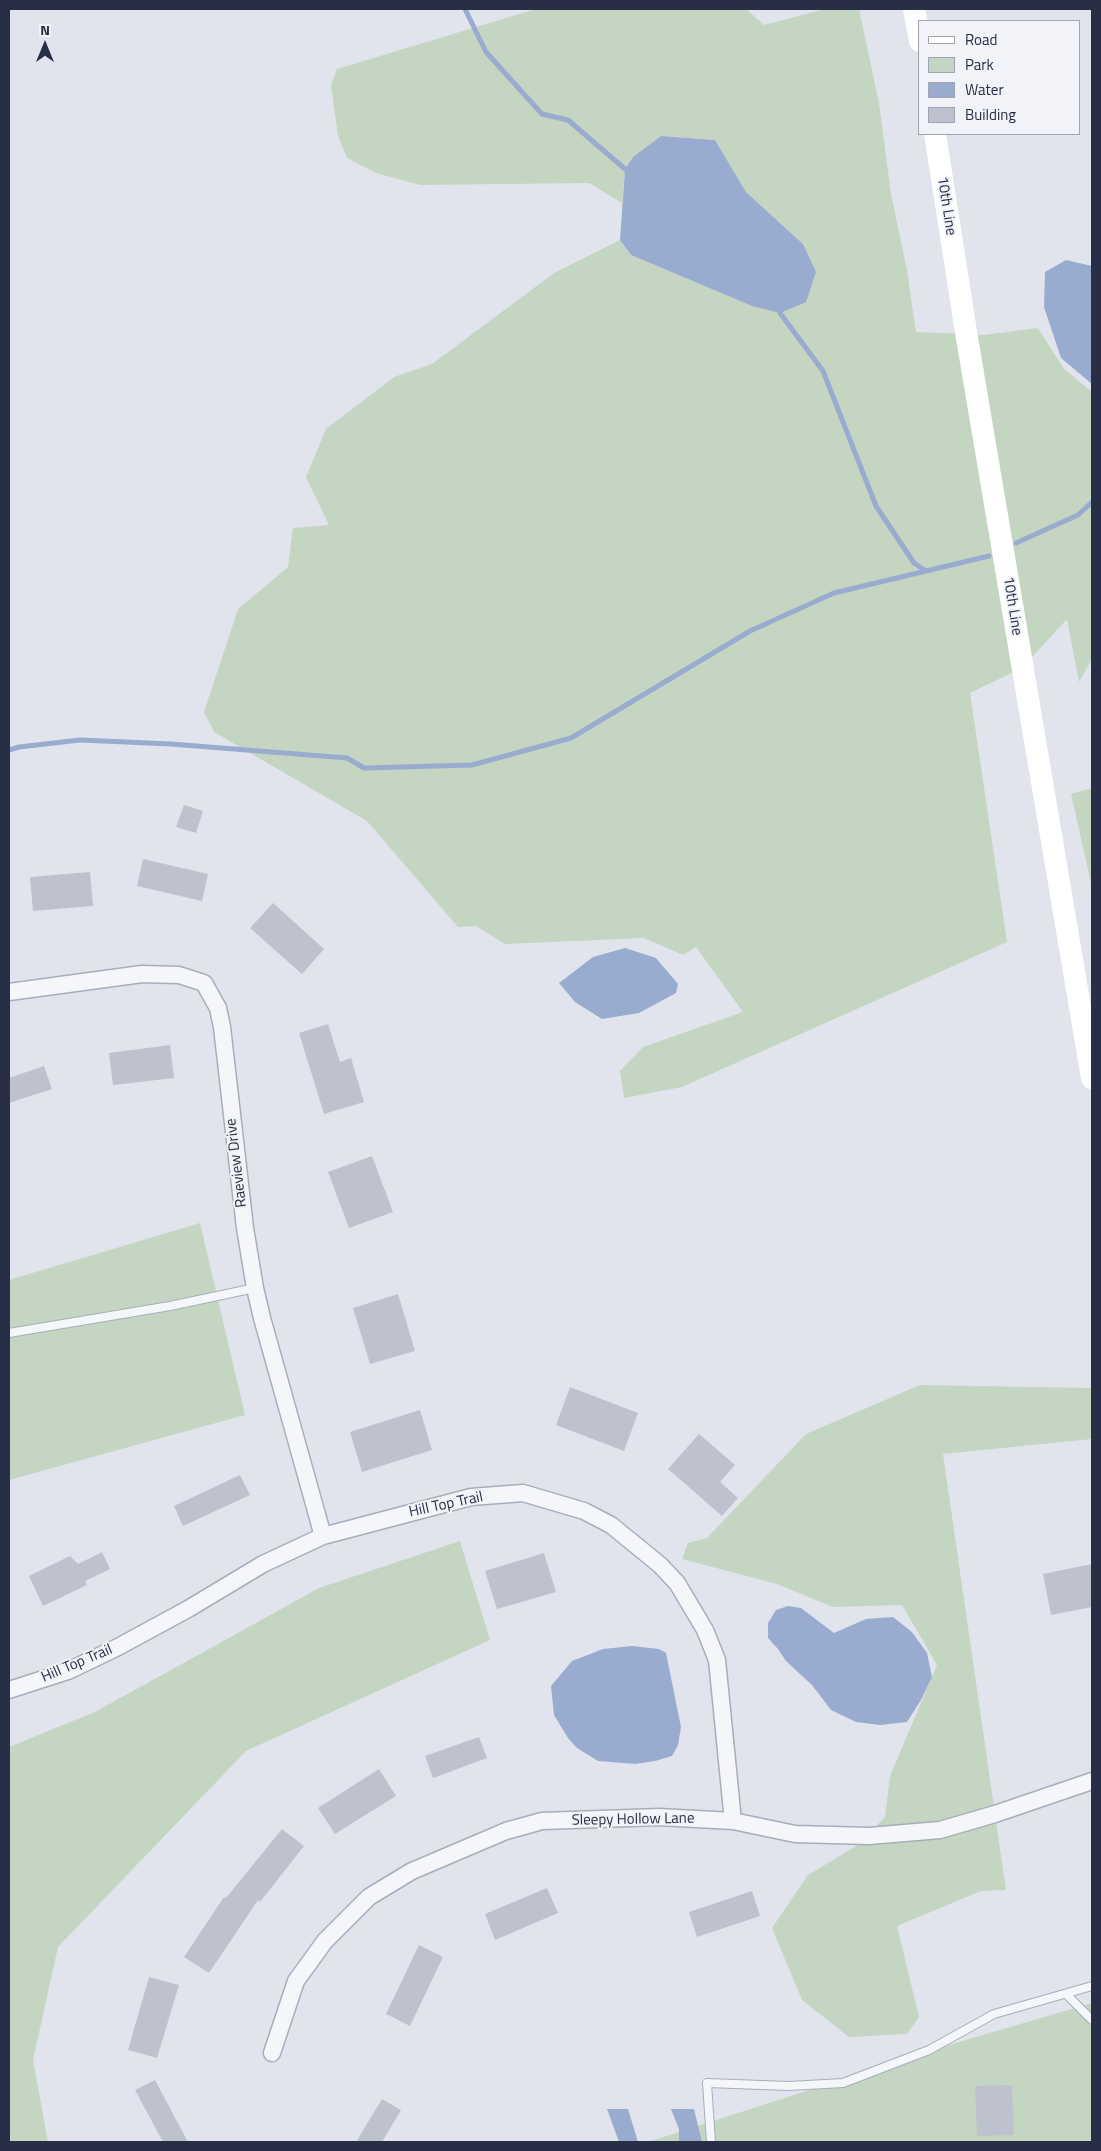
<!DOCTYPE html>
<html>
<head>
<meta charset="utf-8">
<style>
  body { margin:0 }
  #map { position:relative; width:1101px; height:2151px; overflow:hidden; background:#e1e4ec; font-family:"Titillium Web",sans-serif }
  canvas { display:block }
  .frame { position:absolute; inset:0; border:10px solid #272e46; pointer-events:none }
  .legend { position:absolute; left:918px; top:20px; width:162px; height:115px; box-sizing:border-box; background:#f1f3f8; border:1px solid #a0a4b1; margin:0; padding:6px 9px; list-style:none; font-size:15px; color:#272e46 }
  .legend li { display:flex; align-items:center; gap:10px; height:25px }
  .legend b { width:25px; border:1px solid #a0a4b1 }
  .north { position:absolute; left:20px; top:20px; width:50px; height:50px; -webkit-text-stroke:4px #f1f3f8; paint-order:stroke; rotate:0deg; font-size:14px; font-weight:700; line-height:20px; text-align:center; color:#272e46 }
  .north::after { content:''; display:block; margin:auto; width:18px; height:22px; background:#272e46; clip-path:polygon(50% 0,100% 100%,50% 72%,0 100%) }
</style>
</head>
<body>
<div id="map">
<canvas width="1101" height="2151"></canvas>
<div class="frame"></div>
<ul class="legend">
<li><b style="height:6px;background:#fff"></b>Road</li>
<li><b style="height:14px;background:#c4d6c2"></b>Park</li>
<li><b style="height:14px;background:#99accf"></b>Water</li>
<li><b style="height:14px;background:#bec2cf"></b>Building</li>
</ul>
<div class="north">N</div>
</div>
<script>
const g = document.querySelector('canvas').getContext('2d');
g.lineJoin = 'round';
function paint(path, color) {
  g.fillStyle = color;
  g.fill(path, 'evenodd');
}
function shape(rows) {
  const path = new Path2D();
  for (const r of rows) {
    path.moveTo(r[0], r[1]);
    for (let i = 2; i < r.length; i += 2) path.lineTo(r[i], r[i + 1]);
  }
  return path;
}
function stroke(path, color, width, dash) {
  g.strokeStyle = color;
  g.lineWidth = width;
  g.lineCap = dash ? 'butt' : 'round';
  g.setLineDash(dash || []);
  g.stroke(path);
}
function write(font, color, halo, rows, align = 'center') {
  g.font = font + ' "Titillium Web",sans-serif';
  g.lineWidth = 4;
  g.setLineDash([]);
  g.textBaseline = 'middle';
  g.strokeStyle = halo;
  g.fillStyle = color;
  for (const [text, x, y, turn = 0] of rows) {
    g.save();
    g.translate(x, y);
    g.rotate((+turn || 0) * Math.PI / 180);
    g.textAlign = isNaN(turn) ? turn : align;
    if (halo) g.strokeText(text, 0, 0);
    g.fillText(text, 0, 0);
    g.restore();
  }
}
paint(shape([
  [536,9,746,9,764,25,825,9,859,9,879,103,891,194,907,270,916,332,984,335,1038,328,1064,369,1092,392,1092,659,1079,682,1067,619,1022,668,970,693,1007,942,682,1087,624,1098,620,1071,643,1047,743,1012,696,947,683,955,644,938,505,944,476,926,458,927,367,821,214,732,204,712,238,609,288,567,293,528,329,525,306,477,326,429,394,377,432,364,554,273,620,240,631,255,752,306,803,244,746,192,715,140,661,136,633,157,625,169,622,203,589,183,420,185,376,173,347,158,338,136,331,85,337,69],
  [1092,788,1092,887,1071,794],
  [200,1223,245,1415,9,1480,9,1280],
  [920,1385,1091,1388,1092,1439,943,1454,1006,1890,981,1891,897,1926,919,2017,907,2034,849,2037,802,2000,772,1928,808,1875,858,1845,885,1817,890,1776,937,1665,902,1605,833,1607,777,1584,682,1559,688,1543,707,1538,806,1434],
  [460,1541,490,1640,246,1751,58,1947,33,2060,48,2142,9,2142,9,1747,95,1712,319,1588],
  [1092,2003,1092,2142,648,2142,959,2042]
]), '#c4d6c2');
paint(shape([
  [661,136,715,140,746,192,803,244,816,272,806,302,780,313,752,306,631,255,620,240,625,169,633,157],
  [1066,260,1092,266,1092,384,1061,358,1044,307,1045,272],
  [625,948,656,958,678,984,676,993,639,1013,602,1019,575,1002,559,983,593,957],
  [788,1606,801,1608,834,1633,866,1619,893,1617,912,1632,927,1653,932,1677,921,1700,907,1722,880,1725,856,1722,831,1710,812,1685,786,1661,778,1649,768,1638,768,1623,776,1610],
  [632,1646,659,1649,666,1653,681,1727,678,1745,672,1756,655,1761,635,1764,598,1761,577,1748,568,1738,554,1715,551,1686,572,1661,603,1649],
  [607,2109,628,2109,638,2142,619,2142],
  [671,2109,694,2109,702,2142,679,2142,679,2129]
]), '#99accf');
stroke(shape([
  [465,9,486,52,542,114,568,120,625,169],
  [780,313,823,371,876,506,914,563,926,571],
  [1016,543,1078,515,1092,502],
  [9,750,19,747,80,740,171,744,347,758,364,768,472,765,571,738,750,631,834,593,989,556]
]), '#99accf', 5);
paint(shape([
  [184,805,203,811,196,833,176,827],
  [143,859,208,874,202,901,137,886],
  [90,872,93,906,33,911,30,877],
  [273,903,324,949,302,974,250,928],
  [328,1024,340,1062,351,1058,364,1102,324,1114,299,1033],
  [170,1045,174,1078,113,1085,109,1053],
  [44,1066,52,1089,9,1103,9,1078],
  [372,1156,393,1212,349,1228,328,1172],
  [398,1294,415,1351,370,1364,353,1308],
  [570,1387,638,1413,624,1451,556,1425],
  [420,1410,432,1450,362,1472,350,1432],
  [699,1434,735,1465,720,1482,738,1498,722,1516,668,1469],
  [240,1475,250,1495,183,1526,174,1506],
  [102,1552,110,1569,85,1581,87,1585,43,1606,29,1576,70,1556,78,1564],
  [544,1553,556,1592,497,1609,485,1571],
  [1092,1564,1092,1607,1051,1615,1043,1574],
  [479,1737,487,1758,433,1778,425,1756],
  [379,1769,396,1796,335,1834,318,1808],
  [282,1829,304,1846,260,1902,258,1900,209,1973,184,1957,224,1897,226,1898],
  [547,1888,558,1913,495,1940,485,1914],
  [752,1891,760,1916,697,1937,689,1912],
  [419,1945,443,1957,410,2026,386,2014],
  [149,1977,179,1985,157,2058,128,2050],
  [155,2080,188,2142,163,2142,135,2090],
  [1012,2085,1014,2135,977,2136,975,2086],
  [382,2099,401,2110,382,2142,356,2142]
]), '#bec2cf');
const service = shape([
  [9,1333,170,1306,255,1288],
  [1066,1994,1092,2020],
  [711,2142,707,2083,789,2086,843,2083,929,2050,994,2014,1092,1986]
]);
const minor = shape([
  [9,992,142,974,179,975,204,983,218,1008,222,1027,245,1228,255,1288,262,1318,323,1536],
  [9,1690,68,1671,118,1647,188,1609,263,1564,323,1536,471,1497,523,1493,584,1511,611,1525,660,1565,677,1583,705,1630,717,1660,733,1821],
  [272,2053,296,1981,325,1941,369,1897,412,1871,506,1831,542,1821,659,1817,733,1821,795,1834,869,1836,940,1830,995,1814,1092,1781]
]);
stroke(service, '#a9adba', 10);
stroke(minor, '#a9adba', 19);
stroke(service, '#f5f6f9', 8);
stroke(minor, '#f5f6f9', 16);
stroke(shape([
  [914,9,920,41],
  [935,134,967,338,1092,1078]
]), '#fff', 22);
write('15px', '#272e46', '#f1f3f8', [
  ["10th Line",946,206,81],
  ["10th Line",1012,606,81],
  ["Raeview Drive",237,1163,-97],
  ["Hill Top Trail",446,1505,-12],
  ["Hill Top Trail",77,1664,-23],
  ["Sleepy Hollow Lane",633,1820,-1]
]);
</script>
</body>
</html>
